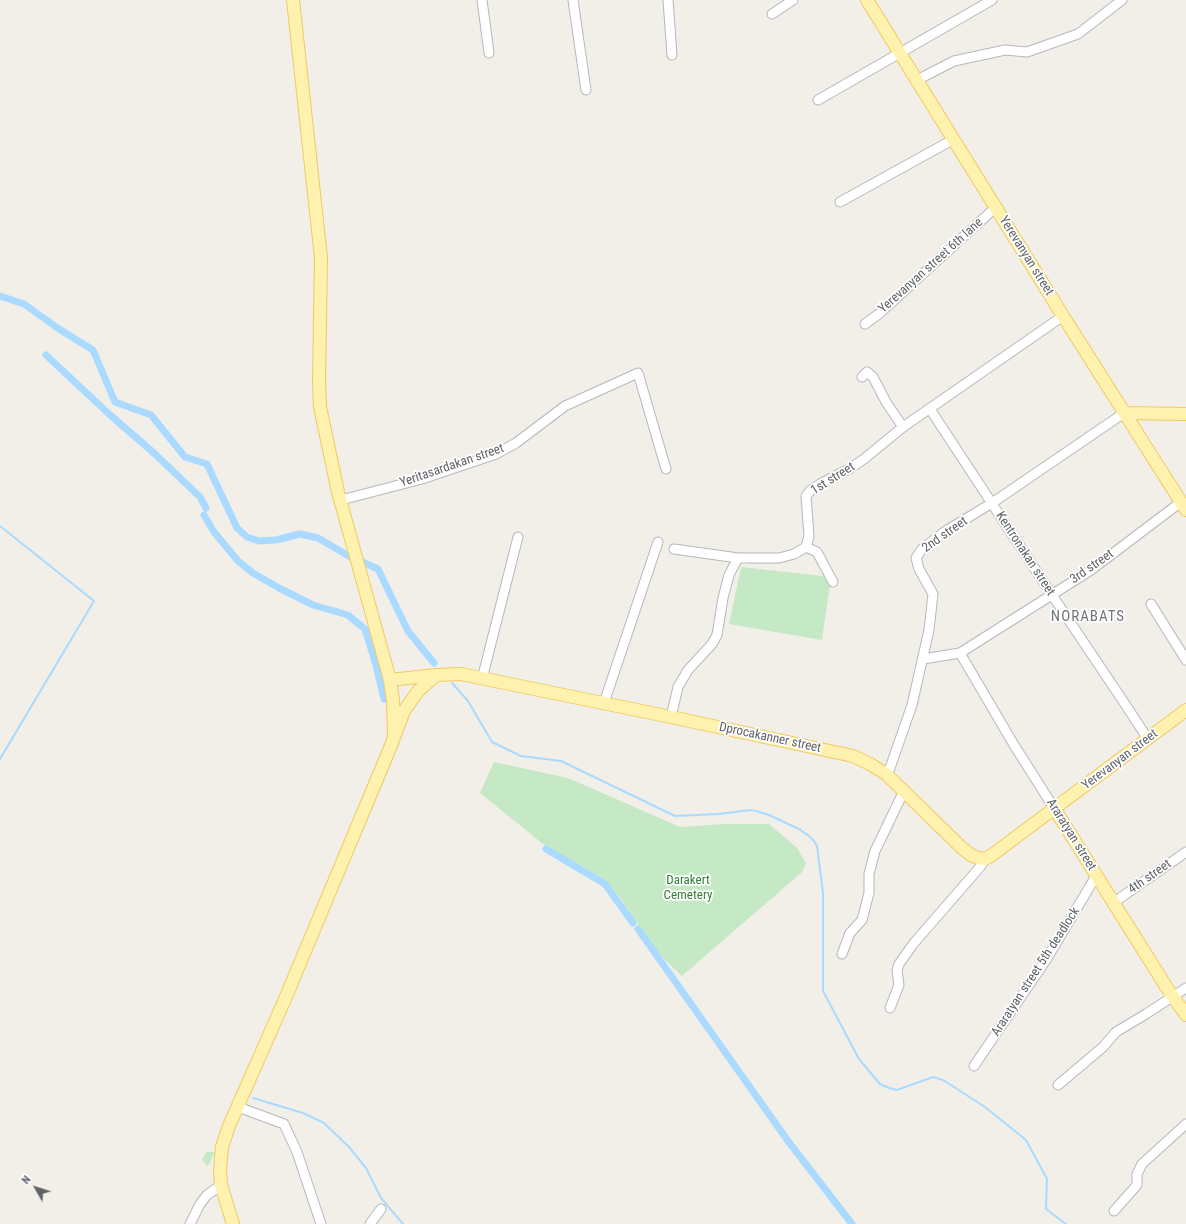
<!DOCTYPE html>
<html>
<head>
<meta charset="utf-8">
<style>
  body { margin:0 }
  #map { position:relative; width:1186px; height:1224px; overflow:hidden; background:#f1efe8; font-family:"Roboto Condensed",sans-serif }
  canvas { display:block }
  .north { position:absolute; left:16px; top:1168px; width:40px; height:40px; -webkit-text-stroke:3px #fff; paint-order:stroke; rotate:309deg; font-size:11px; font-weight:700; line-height:16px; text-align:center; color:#5f6368 }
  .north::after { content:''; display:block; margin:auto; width:14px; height:18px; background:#5f6368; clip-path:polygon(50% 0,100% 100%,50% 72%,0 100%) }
</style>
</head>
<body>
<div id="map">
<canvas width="1186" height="1224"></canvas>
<div class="north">N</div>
</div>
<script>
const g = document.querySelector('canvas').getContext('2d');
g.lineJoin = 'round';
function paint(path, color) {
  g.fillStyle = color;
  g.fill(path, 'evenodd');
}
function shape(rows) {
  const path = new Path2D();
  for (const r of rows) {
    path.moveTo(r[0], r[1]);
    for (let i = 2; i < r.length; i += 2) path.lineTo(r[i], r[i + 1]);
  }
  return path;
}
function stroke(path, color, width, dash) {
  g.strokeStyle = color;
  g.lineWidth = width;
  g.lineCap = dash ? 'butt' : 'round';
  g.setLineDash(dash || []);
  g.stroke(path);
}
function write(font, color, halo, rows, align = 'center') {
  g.font = font + ' "Roboto Condensed",sans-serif';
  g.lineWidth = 3.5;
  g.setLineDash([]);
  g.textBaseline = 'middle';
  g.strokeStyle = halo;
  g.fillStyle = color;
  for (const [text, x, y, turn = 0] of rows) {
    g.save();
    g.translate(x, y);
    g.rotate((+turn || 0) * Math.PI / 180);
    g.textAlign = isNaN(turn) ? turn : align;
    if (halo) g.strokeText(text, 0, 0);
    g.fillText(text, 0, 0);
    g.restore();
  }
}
paint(shape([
  [741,567,831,577,822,640,729,624],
  [494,762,568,778,680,827,724,824,769,824,797,848,806,863,802,872,682,976,657,952,620,898,604,879,543,844,480,793],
  [206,1152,215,1152,208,1166,202,1160]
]), '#c5e8c5');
stroke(shape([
  [0,526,94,601,0,759],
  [452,683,468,701,492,742,521,756,561,761,675,816,719,814,750,810,756,811,769,815,799,829,809,836,814,841,817,846,823,893,823,991,859,1059,880,1084,889,1088,897,1090,933,1077,943,1080,985,1107,1026,1140,1047,1179,1046,1209,1066,1224],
  [253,1098,303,1113,324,1123,349,1147,366,1168,381,1198,403,1224]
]), '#aadaff', 2);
stroke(shape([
  [0,296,24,304,59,329,93,350,115,402,151,415,185,457,207,464,237,528,247,537,259,541,276,540,300,534,318,538,347,555,378,569,408,631,434,663],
  [46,355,109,414,155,454,200,497,206,508],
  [204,515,214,532,238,561,253,573,279,588,313,605,348,615,365,629,376,665,384,699],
  [546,849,605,884,633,923],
  [638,929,788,1141,852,1224]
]), '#aadaff', 7);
const minor = shape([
  [482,0,489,53],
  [573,0,586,90],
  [668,0,672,55],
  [772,14,793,0],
  [917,80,954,61,1005,50,1027,52,1078,34,1122,0],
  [818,100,992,0],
  [840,202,954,139],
  [865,324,880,313,996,207],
  [862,377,867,372,873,377,886,402,903,427],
  [930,409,1052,595,1123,701,1148,739],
  [341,500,422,479,496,454,516,443,565,406,638,373,666,469],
  [806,547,817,552,833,582],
  [674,549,738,558],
  [1151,604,1186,660],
  [960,653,1014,745,1054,808],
  [923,659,960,653,1091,570,1181,502],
  [482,679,518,537],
  [604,703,658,542],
  [671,717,678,687,688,670,712,644,717,635,723,598,729,575,738,558,779,558,794,554,806,547,809,536,806,496,811,490,820,484,849,469,864,459,903,427,1063,316],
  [886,774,890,768,912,705,929,630,933,594,919,569,916,558,922,549,944,532,992,503,1124,413],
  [1113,903,1186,852],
  [842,954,850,933,862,920,869,893,869,874,875,851,901,797,905,792],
  [890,1008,899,985,897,970,899,964,914,943,980,867,985,859],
  [974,1066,1046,960,1096,876],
  [1058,1085,1103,1047,1116,1032,1146,1014,1186,988],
  [238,1107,284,1124,297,1152,321,1224],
  [1114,1211,1137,1185,1137,1174,1142,1164,1186,1124],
  [190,1224,200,1204,207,1195,221,1185],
  [370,1224,381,1209]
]);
const major = shape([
  [293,0,321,258,319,381,320,407,338,492,390,680,393,700,394,735],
  [867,0,1063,316,1186,510],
  [1124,413,1186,414],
  [390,680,436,675,461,674,671,717,853,756,870,764,886,774,962,848,971,855,978,858,985,859,992,855,1186,710],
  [1054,808,1167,988,1186,1015],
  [233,1224,221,1185,220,1171,222,1147,229,1126,285,999,390,748,404,711,418,691,436,675]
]);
stroke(minor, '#b5b8bc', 11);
stroke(major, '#f2c960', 14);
stroke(minor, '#fff', 9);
stroke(major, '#fff2af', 12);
write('13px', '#5f6368', '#fff', [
  ["Yerevanyan street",1026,256,58],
  ["Yerevanyan street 6th lane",931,266,-42],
  ["Yeritasardakan street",452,466,-19],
  ["1st street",833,479,-32],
  ["2nd street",945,535,-35],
  ["Kentronakan street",1025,554,57],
  ["3rd street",1092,567,-35],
  ["Dprocakanner street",770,738,12],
  ["Yerevanyan street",1120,760,-37],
  ["Araratyan street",1071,835,58],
  ["4th street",1150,877,-35],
  ["Araratyan street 5th deadlock",1036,972,-57]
]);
write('13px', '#348238', '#fff', [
  ["Darakert",688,881],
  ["Cemetery",688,896]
]);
g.letterSpacing = '1px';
write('15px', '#70757a', '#fff', [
  ["NORABATS",1088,617]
]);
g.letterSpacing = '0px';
</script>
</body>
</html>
